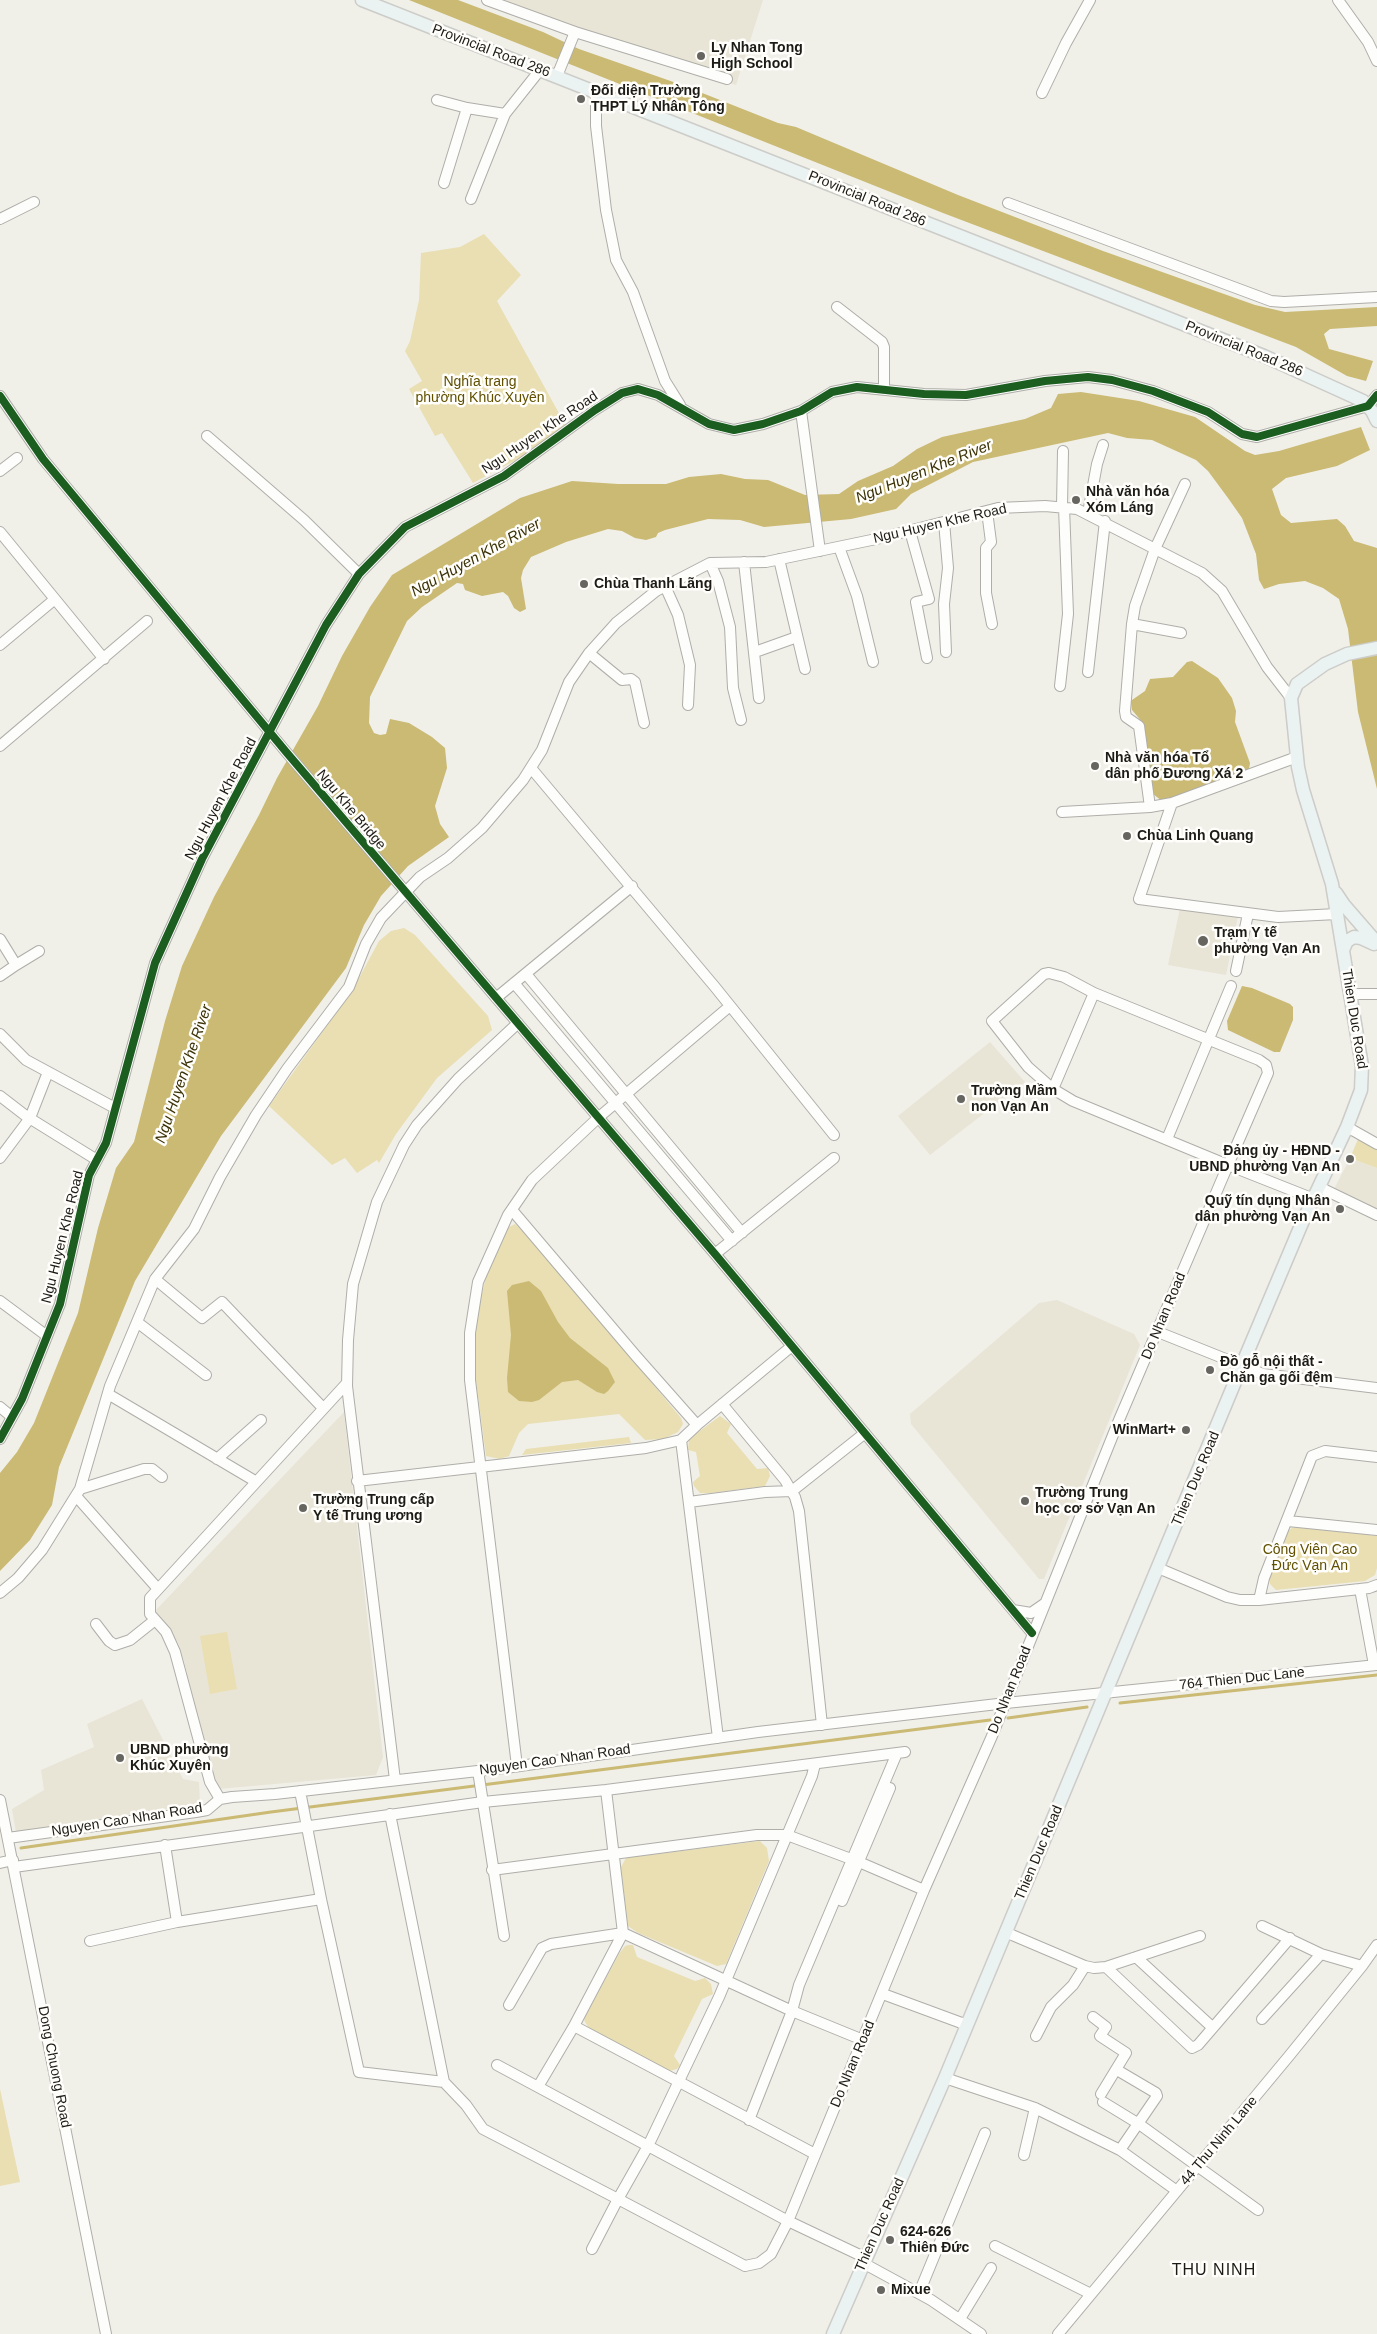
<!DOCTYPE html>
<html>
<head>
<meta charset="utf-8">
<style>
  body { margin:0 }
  canvas { display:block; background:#f0efe8 }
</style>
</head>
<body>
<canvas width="1377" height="2334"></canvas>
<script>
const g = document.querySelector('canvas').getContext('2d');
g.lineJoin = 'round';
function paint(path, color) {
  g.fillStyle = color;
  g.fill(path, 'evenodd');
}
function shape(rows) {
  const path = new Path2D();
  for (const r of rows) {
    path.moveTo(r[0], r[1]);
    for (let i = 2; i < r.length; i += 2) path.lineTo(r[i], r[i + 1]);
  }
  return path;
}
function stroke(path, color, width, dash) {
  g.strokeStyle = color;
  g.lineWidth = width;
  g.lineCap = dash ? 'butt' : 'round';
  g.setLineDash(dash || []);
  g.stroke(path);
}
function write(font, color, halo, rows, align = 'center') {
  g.font = font + ' Arial,sans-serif';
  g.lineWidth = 5;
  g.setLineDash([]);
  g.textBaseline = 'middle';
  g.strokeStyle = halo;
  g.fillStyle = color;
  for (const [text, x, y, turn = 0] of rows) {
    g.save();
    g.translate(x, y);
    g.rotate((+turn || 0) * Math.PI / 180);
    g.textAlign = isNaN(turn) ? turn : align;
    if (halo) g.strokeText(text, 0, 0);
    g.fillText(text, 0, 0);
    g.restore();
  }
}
paint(shape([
  [502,0,763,0,736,85],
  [1180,908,1238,916,1226,975,1168,965],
  [990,1042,1025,1082,930,1155,898,1116],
  [1350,1158,1377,1168,1377,1211,1333,1191],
  [1057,1300,1134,1334,1140,1345,1044,1579,1039,1579,911,1424,910,1414,1039,1303],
  [344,1412,383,1757,376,1775,218,1789,214,1785,184,1661,178,1643,157,1614,156,1610],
  [142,1699,183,1779,199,1782,200,1804,16,1832,12,1809,44,1790,41,1770,94,1747,87,1724]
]), '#e8e5d7');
paint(shape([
  [484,234,521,275,497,301,566,426,527,454,473,483,442,433,435,436,409,389,422,381,405,351,410,341,419,300,421,253,460,247],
  [404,928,415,935,488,1016,492,1030,437,1078,396,1134,379,1163,377,1160,357,1173,345,1158,332,1165,269,1106,352,991,379,941,391,931],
  [1358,1139,1377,1148,1377,1168,1350,1158],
  [515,1224,535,1243,681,1418,683,1424,678,1432,663,1439,645,1440,619,1414,528,1424,519,1433,509,1456,500,1459,486,1456,476,1381,476,1330,479,1306,489,1265,507,1228],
  [720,1416,731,1424,727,1433,757,1469,768,1468,770,1476,765,1486,711,1493,700,1493,694,1486,693,1482,700,1476,696,1452,688,1450,689,1439],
  [629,1437,631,1443,522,1455,526,1449],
  [1301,1526,1377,1536,1377,1568,1375,1575,1365,1581,1276,1590,1270,1584,1269,1578,1288,1531,1292,1528],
  [227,1632,237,1689,210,1694,200,1636],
  [760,1841,767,1848,769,1861,726,1964,717,1966,638,1933,628,1926,621,1867,626,1858],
  [629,1945,633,1945,637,1957,695,1981,705,1978,711,1984,713,1994,702,1999,674,2056,680,2065,677,2069,669,2071,589,2028,585,2022,584,2019,619,1954,625,1946],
  [0,2089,20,2182,0,2186]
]), '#e9dfb3');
paint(shape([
  [409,0,458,0,543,32,579,49,682,85,778,123,796,127,958,195,1103,251,1255,305,1285,312,1377,307,1377,326,1330,329,1324,334,1329,349,1373,361,1366,381,1347,376,1296,347,943,213],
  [1081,392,1139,401,1195,417,1245,451,1255,455,1279,451,1361,427,1370,450,1337,466,1286,478,1272,489,1281,515,1291,523,1337,519,1345,526,1354,541,1377,548,1377,789,1358,712,1348,629,1339,599,1323,588,1305,581,1279,584,1264,589,1259,580,1256,554,1242,518,1228,498,1208,471,1196,460,1152,440,1127,438,1108,433,973,462,911,494,896,509,851,519,764,527,740,520,708,519,665,530,658,533,656,537,646,540,635,538,622,531,608,529,566,542,531,557,523,570,521,578,526,609,520,612,514,608,508,596,503,592,482,596,465,590,463,584,457,583,422,607,407,621,370,697,369,723,374,733,380,735,386,734,390,719,409,723,432,737,445,748,447,768,435,806,440,824,449,837,408,866,381,896,364,925,346,968,221,1136,135,1281,59,1467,52,1505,30,1540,0,1571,0,1473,17,1452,34,1423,78,1313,98,1228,116,1168,134,1142,165,1021,182,966,214,897,259,815,277,778,318,706,342,656,370,607,392,575,520,498,572,481,618,484,666,484,689,477,721,474,745,479,768,480,805,495,839,494,858,481,893,466,917,449,942,437,1025,419,1051,408,1058,394],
  [1192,661,1218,678,1232,698,1236,711,1235,722,1250,763,1249,769,1246,773,1175,798,1162,801,1153,794,1143,723,1132,710,1131,702,1132,700,1145,691,1150,679,1173,677,1187,662],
  [1242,986,1252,988,1290,1004,1293,1007,1293,1020,1280,1052,1274,1052,1228,1030,1227,1021],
  [529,1281,541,1291,558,1322,570,1338,608,1368,615,1382,608,1391,604,1394,597,1392,578,1380,562,1382,539,1400,532,1402,519,1401,508,1392,507,1378,511,1335,507,1291,512,1285]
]), '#cbba73');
stroke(shape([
  [1120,1703,1377,1675],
  [1008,1718,1087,1707],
  [21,1848,271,1812,990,1720]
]), '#cbba73', 3);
const minor = shape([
  [487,0,575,32],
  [1338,0,1368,42,1377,61],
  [557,76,575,32,727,79],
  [596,92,596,126,606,210,616,260,633,292,665,381,680,405],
  [1042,93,1066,43,1090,0],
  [437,100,467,108,505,114],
  [444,183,467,108],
  [471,199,505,114,540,70],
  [1008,203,1271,301,1284,302,1377,297],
  [0,219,34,202],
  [837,307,882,342,884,347,884,389],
  [0,396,43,459,287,753,715,1254,1032,1633],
  [801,411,820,551],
  [207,436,304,520,359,574],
  [0,471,17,458],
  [1062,507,1063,451],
  [987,511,991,542,986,548,986,593,992,624],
  [1088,513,1097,464,1103,445],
  [944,522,948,568,944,604,946,652],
  [910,531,929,599,916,602,927,658],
  [0,532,104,659],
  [839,547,857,596,873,662],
  [779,559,805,669],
  [744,562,759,698],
  [710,563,718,581,730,627,733,688,741,720],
  [665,586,678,615,690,665,688,705],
  [1132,624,1181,633],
  [0,645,55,599],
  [755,652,797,637],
  [589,653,622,680,631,679,635,682,644,723],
  [1088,672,1105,521],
  [1060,686,1068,614,1064,507],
  [0,746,147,621],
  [1297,757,1172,803,1139,899,1278,917,1337,914],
  [531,768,715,987,834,1135],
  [1150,807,1139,726,1126,717,1125,711,1132,624,1135,606,1155,549,1185,484],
  [1062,812,1150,807,1172,803],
  [0,939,16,965,39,951],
  [1236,971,1248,914],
  [1049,973,1064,977,1094,993,1259,1060,1266,1065,1268,1073,1228,1165,1073,1101,1053,1089,1028,1067,992,1021,1044,974,1049,973],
  [526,974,742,1233],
  [0,976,16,965],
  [514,983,732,1241],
  [1350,994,1377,994],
  [496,998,632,886],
  [0,1034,26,1060,115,1108],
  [1053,1089,1094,993],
  [0,1096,26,1116,97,1160],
  [1347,1127,1377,1144],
  [1167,1139,1231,986],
  [0,1158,30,1118,48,1072],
  [1319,1187,1377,1215],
  [512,1210,636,1356,697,1425],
  [715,1254,834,1158],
  [155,1279,202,1318,222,1302,323,1408],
  [0,1301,47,1336],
  [137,1322,206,1375],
  [1158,1332,1263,1374,1377,1388],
  [108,1394,255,1481],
  [722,1404,785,1480,795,1497,799,1511,822,1725],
  [0,1407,12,1417],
  [0,1439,22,1399,60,1304,89,1175,106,1143,155,963,202,859,326,625,359,574,405,527,504,476,595,410,622,393,638,389,658,395,709,424,734,430,763,424,801,411,832,392,857,387,924,394,966,395,1045,381,1088,377,1112,380,1153,391,1208,412,1242,434,1257,437,1368,406,1377,395],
  [681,1440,718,1738],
  [217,1459,261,1420],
  [357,1481,646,1448,681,1440,697,1425,792,1346],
  [80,1489,144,1469,152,1469,162,1477],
  [76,1496,158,1589],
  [689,1502,765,1492,792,1491,865,1433],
  [1288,1521,1377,1530],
  [1158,1568,1227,1597,1240,1600,1259,1600,1369,1588,1377,1585],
  [1360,1589,1374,1665],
  [0,1593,18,1578,42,1550,80,1489,110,1386,155,1279,194,1229,220,1177,256,1115,287,1069,349,987,366,944,381,918,420,877,448,858,482,828,523,780,542,750,569,682,589,653,616,623,656,591,710,563,766,562,881,538,998,508,1045,506,1077,509,1202,573,1222,591,1267,667,1291,698],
  [1259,1600,1264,1578,1312,1456,1325,1451,1377,1457],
  [1013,1610,1031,1613,1044,1604],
  [96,1624,109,1641,115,1645,130,1640,155,1620],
  [517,1766,470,1380,470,1333,478,1282,508,1215,532,1180,599,1117,730,1006],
  [478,1771,504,1936],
  [395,1780,347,1386,348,1340,353,1284,377,1202,404,1145,417,1125,458,1079,518,1023],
  [300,1791,321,1899],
  [220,1799,210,1782,175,1652,166,1632,150,1614,150,1598,347,1383],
  [0,1800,106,2334],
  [8,1838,196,1812,207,1810,220,1799,232,1797,275,1794,513,1767,758,1732,1006,1703,1377,1665],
  [165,1845,177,1922],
  [0,1863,13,1860],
  [14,1867,483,1802,606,1790,905,1752],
  [492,1870,757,1835,787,1835,859,1862,924,1890],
  [842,1901,890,1788],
  [1262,1926,1321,1954,1362,1966],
  [1005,1932,1085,1966,1094,1968,1106,1967,1200,1936],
  [90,1941,177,1922,321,1899,359,2072,444,2082,390,1814],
  [1136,1957,1212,2027],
  [1106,1967,1192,2048,1198,2045,1290,1938],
  [883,1994,967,2025],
  [509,2005,542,1948,551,1944,623,1933,792,2011,863,2040],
  [1093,2017,1106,2027,1100,2036,1126,2053,1101,2094],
  [1262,2019,1321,1954],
  [574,2026,815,2154],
  [1036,2036,1051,2007,1073,1985,1085,1966],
  [497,2065,788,2221,771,2254,759,2263,745,2266,618,2199,592,2249],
  [1117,2070,1156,2093,1157,2096,1120,2150],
  [945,2078,1035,2108,1120,2150,1177,2191],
  [444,2082,466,2105,483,2129,618,2199,648,2146,719,1997,812,1776,815,1764],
  [539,2085,574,2026,623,1933,606,1790],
  [1103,2102,1139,2124,1258,2210],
  [749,2120,792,2011,799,1985,897,1753],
  [1024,2155,1035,2108],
  [995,2246,1091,2294],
  [866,2258,788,2221,924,1890,992,1736,1119,1420,1228,1165,1314,1199],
  [863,2263,931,2300,981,2334],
  [919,2293,985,2133],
  [960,2319,991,2268],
  [1058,2334,1289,2056,1362,1966,1377,1945]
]);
const major = shape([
  [362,0,1264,356,1363,401,1372,411,1377,421],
  [1336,893,1344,905,1377,943],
  [1343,950,1347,941,1354,937,1361,938,1374,944],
  [833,2334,945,2078,1242,1365,1302,1223,1347,1127,1361,1090,1362,1066,1332,884,1303,790,1298,767,1291,698,1297,684,1325,664,1347,654,1377,648]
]);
stroke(minor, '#afaea9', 12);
stroke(major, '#ccccc8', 15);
stroke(minor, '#fdfdfc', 10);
stroke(major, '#ebf2f2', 12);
stroke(shape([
  [0,396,43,459,287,753,715,1254,1032,1633],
  [0,1439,22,1399,60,1304,89,1175,106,1143,155,963,202,859,326,625,359,574,405,527,504,476,595,410,622,393,638,389,658,395,709,424,734,430,763,424,801,411,832,392,857,387,924,394,966,395,1045,381,1088,377,1112,380,1153,391,1208,412,1242,434,1257,437,1368,406,1377,395]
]), '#1b5e20', 8);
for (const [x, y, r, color] of [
  [701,56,5,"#666560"],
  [581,99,5,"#666560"],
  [1076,500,5,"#666560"],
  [584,584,5,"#666560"],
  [1095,766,5,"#666560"],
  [1127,836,5,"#666560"],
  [1203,941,6,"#666560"],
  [961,1099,5,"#666560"],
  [1350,1159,5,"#666560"],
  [1340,1209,5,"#666560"],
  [1210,1370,5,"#666560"],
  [1186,1430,5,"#666560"],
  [1025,1501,5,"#666560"],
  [303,1508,5,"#666560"],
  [120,1758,5,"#666560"],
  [890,2240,5,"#666560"],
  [881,2290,5,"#666560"]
]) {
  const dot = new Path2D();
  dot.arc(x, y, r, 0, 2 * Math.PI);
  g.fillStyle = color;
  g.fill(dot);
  stroke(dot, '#fffefb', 2);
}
write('bold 14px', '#1c1b16', '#fffefb', [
  ["Ly Nhan Tong",711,48],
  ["High School",711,64],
  ["Đối diện Trường",591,91],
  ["THPT Lý Nhân Tông",591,107],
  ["Nhà văn hóa",1086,492],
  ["Xóm Láng",1086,508],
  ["Chùa Thanh Lãng",594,584],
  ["Nhà văn hóa Tổ",1105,758],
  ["dân phố Đương Xá 2",1105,774],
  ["Chùa Linh Quang",1137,836],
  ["Trạm Y tế",1214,933],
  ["phường Vạn An",1214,949],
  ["Trường Mầm",971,1091],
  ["non Vạn An",971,1107],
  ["Đảng ủy - HĐND -",1340,1151,"right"],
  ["UBND phường Vạn An",1340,1167,"right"],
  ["Quỹ tín dụng Nhân",1330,1201,"right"],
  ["dân phường Vạn An",1330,1217,"right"],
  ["Đồ gỗ nội thất -",1220,1362],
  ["Chăn ga gối đệm",1220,1378],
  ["WinMart+",1176,1430,"right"],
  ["Trường Trung",1035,1493],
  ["học cơ sở Vạn An",1035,1509],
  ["Trường Trung cấp",313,1500],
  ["Y tế Trung ương",313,1516],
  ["UBND phường",130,1750],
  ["Khúc Xuyên",130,1766],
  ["624-626",900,2232],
  ["Thiên Đức",900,2248],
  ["Mixue",891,2290]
], 'left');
write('14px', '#1c1b16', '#fffefb', [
  ["Provincial Road 286",491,51,21],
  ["Provincial Road 286",867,199,22],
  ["Provincial Road 286",1244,349,22],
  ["Ngu Huyen Khe Road",540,433,-34],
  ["Ngu Huyen Khe Road",940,524,-13],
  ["Ngu Huyen Khe Road",221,799,-62],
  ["Ngu Khe Bridge",351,810,50],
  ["Thien Duc Road",1354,1019,81],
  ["Ngu Huyen Khe Road",63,1237,-76],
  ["Do Nhan Road",1164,1316,-67],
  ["Thien Duc Road",1196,1479,-67],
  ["764 Thien Duc Lane",1242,1679,-6],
  ["Do Nhan Road",1010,1690,-68],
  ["Nguyen Cao Nhan Road",555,1760,-8],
  ["Nguyen Cao Nhan Road",127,1820,-9],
  ["Thien Duc Road",1039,1853,-67],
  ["Do Nhan Road",853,2064,-67],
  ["Dong Chuong Road",54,2067,79],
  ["44 Thu Ninh Lane",1219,2141,-50],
  ["Thien Duc Road",880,2225,-66]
]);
write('14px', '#605000', '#fffefb', [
  ["Nghĩa trang",480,382],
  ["phường Khúc Xuyên",480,398],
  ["Công Viên Cao",1310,1550],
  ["Đức Vạn An",1310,1566]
]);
write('italic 15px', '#3a3105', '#fffefb', [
  ["Ngu Huyen Khe River",924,472,-22],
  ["Ngu Huyen Khe River",476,558,-29],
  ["Ngu Huyen Khe River",184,1074,-71]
]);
g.letterSpacing = '1px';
write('16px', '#1c1b16', '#fffefb', [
  ["THU NINH",1214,2271]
]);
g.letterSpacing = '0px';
</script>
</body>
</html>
